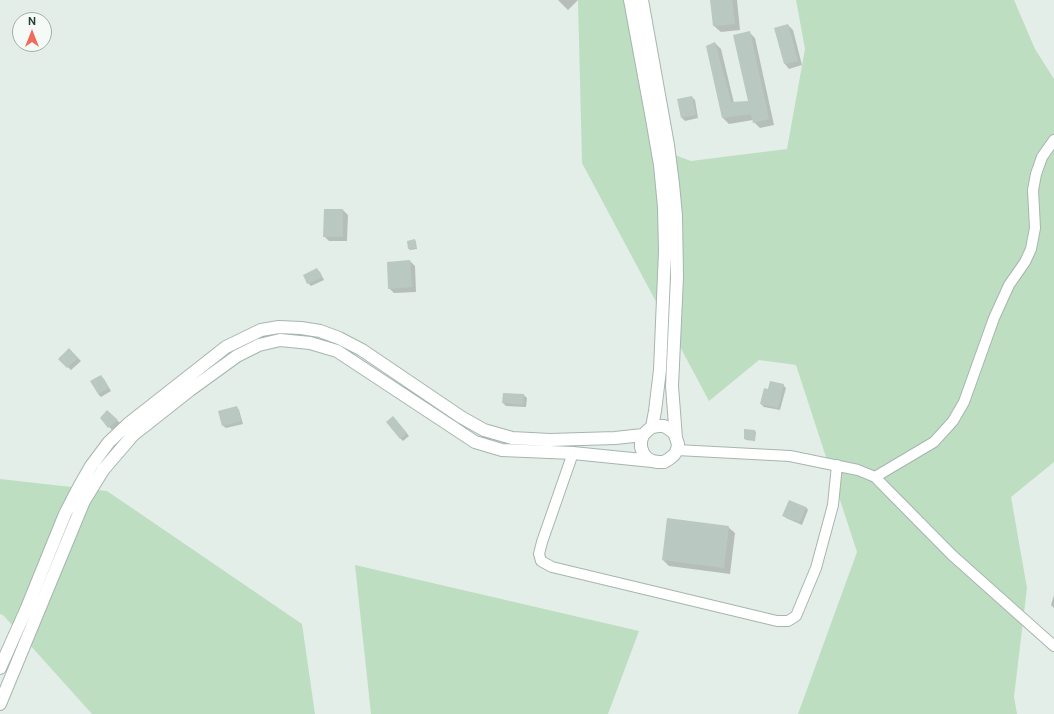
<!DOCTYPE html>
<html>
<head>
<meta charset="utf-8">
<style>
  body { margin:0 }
  #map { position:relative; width:1054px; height:714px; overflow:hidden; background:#e4eee8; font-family:"DM Sans",sans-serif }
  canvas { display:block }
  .north { position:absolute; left:12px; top:12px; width:40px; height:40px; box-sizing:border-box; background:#f5faf6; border:1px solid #a1afa8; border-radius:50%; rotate:0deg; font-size:11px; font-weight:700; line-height:16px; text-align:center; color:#233f33 }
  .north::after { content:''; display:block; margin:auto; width:14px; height:18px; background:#f26a5e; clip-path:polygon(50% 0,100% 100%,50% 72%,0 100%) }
</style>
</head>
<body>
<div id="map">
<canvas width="1054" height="714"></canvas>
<div class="north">N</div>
</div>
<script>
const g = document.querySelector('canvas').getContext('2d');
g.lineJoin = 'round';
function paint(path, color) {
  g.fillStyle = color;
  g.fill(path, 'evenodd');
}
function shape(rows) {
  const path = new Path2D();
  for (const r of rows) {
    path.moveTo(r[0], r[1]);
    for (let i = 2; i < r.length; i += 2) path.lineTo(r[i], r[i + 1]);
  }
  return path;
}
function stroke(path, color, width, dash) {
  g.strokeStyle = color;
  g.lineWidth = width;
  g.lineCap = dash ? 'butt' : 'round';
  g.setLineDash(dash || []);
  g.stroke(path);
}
paint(shape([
  [578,0,628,0,656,148,691,161,787,149,805,49,796,0,1014,0,1035,49,1054,79,1054,462,1011,497,1027,588,1014,697,1017,714,798,714,857,552,796,365,759,360,709,401,582,163],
  [0,479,107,491,302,624,315,714,92,714,3,615,0,614],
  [355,565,639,631,608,714,371,714]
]), '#bddec1');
paint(shape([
  [558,0,578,0,568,10],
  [711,0,737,0,740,30,721,32,714,26],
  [788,25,793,30,802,65,789,69,785,64,775,29],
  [749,32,755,38,774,125,760,128,754,122,753,120,729,124,723,118,707,47,715,43,721,49,734,103,749,102],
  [692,97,695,100,698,118,685,121,682,118,678,100],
  [343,210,348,215,347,241,329,241,324,236],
  [415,240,416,242,417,249,410,250,409,249],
  [410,261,415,266,416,292,394,293,389,288],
  [317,269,320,272,324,280,311,286,308,283],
  [69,349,81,361,71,370,59,359],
  [101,376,104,379,111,391,101,397,98,394],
  [783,385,786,388,780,410,764,407,761,404,768,390],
  [524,395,527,398,526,407,506,406,503,403],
  [237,407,239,410,243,424,226,428,223,426],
  [107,411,120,423,112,430,101,418],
  [396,420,409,436,403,441,400,438],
  [745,430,755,431,756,432,755,441,746,440,745,439],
  [806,507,808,510,802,525,786,518,783,515],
  [728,527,735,533,730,574,669,566,663,560],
  [1054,595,1054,608,1051,605]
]), '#0003');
paint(shape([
  [710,0,732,0,735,24,713,26],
  [788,24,798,61,784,64,774,28],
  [750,31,769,119,753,123,751,114,722,118,706,46,715,42,731,102,748,101,733,35],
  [692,96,696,115,681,118,677,99],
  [324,209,343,209,343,237,323,237],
  [415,239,416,248,408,249,407,241],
  [410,260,412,287,388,289,387,262],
  [317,268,322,277,307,284,303,275],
  [69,348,78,358,67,368,58,359],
  [101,375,109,388,98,394,90,381],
  [770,381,784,384,778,408,760,404,764,388,768,389],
  [503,393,524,394,523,405,502,403],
  [237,406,241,421,222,426,218,411],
  [107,410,118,420,108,428,100,418],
  [393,416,407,433,400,439,386,422],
  [744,429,755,430,755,440,744,439],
  [789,500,806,507,800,522,782,516],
  [667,518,729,526,724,568,662,560]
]), '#b9c8c0');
const minor = shape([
  [677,450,790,456,858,470,875,477,952,555,1054,646],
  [573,453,542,542,539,554,541,561,552,567,777,621,788,621,796,616,816,568,833,505,837,465],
  [875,477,934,442,953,421,964,402,994,318,1009,285,1025,262,1031,249,1035,228,1033,190,1036,174,1042,157,1054,140]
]);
const tertiary = shape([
  [630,0,652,119,660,165,664,207,665,251,660,370,655,411,652,427],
  [642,0,668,145,673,184,676,216,677,277,672,386,676,438],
  [0,668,26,610,65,514,79,487,91,466,109,442,128,424,226,347,261,330,279,327,301,328,320,331,339,338,362,350,461,417,484,430,512,438,550,440,615,438,643,435,647,431,652,427,658,426,664,426,669,429,674,433,676,438,678,444,677,450,674,455,669,459,664,462,658,462,652,461,647,458,643,453,641,447,641,441,643,435],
  [0,704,84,501,103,470,133,435,190,390,237,356,259,345,280,340,310,343,337,351,475,442,502,450,573,453,652,461]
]);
stroke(minor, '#a6b6ae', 12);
stroke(tertiary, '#a6b6ae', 14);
stroke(minor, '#fff', 10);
stroke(tertiary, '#fff', 12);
</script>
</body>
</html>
